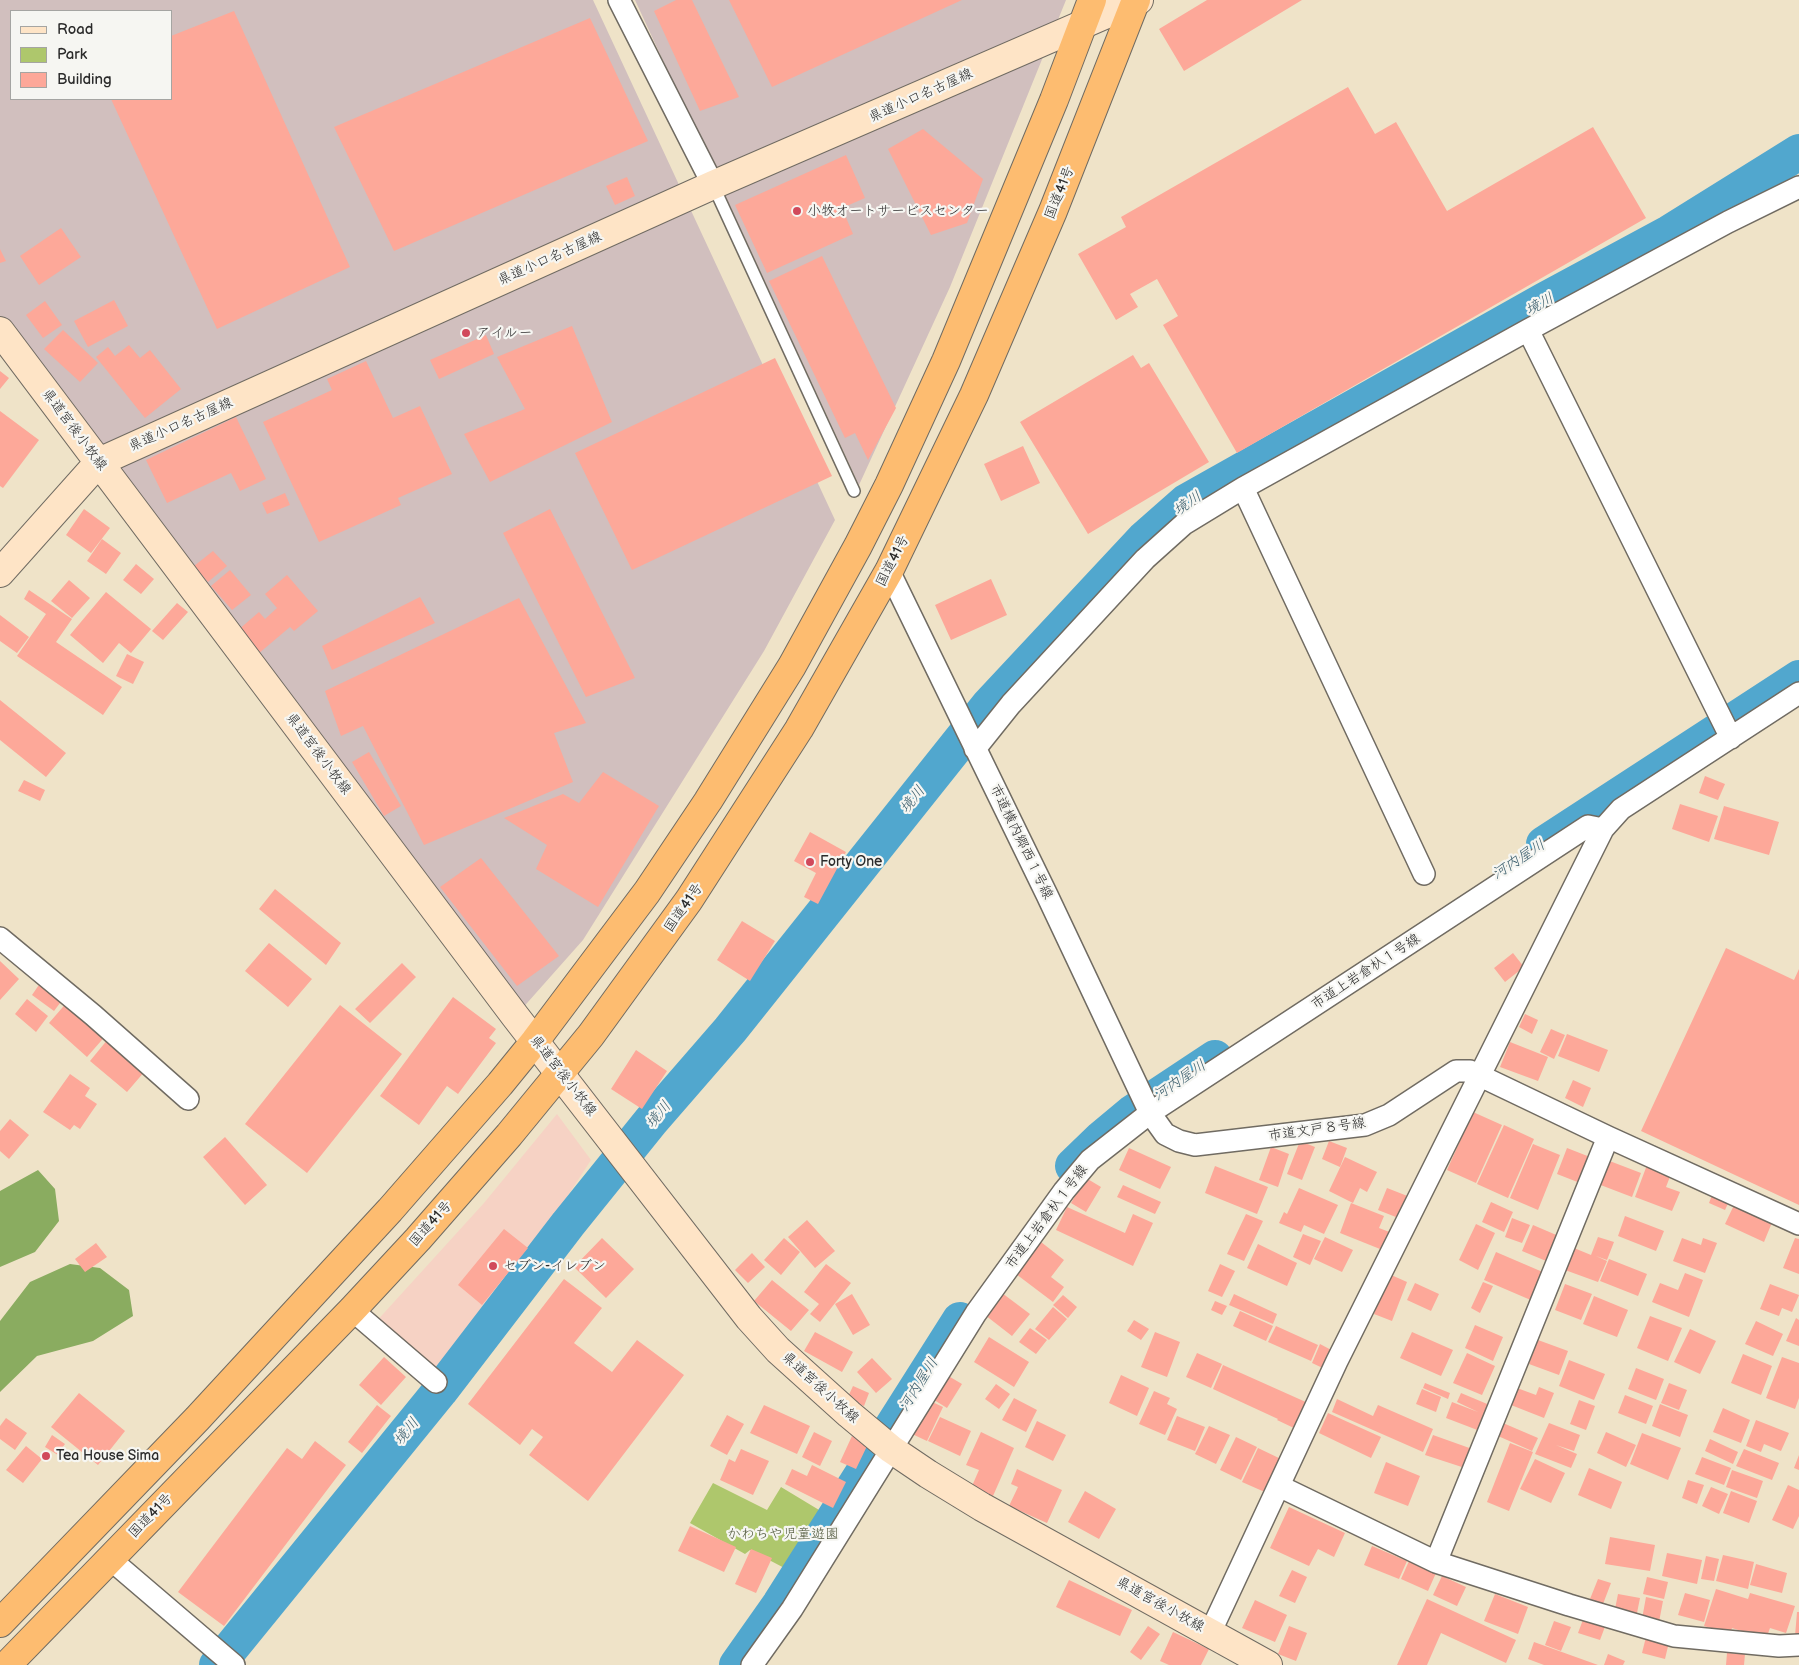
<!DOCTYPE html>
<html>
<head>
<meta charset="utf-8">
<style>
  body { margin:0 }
  #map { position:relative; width:1799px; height:1665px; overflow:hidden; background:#efe3c8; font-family:"Balsamiq Sans",sans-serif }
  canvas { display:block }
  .legend { position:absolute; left:10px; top:10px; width:162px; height:90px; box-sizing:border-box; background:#f6f6f2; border:1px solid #a5a5a2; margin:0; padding:6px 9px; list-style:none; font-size:15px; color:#2b2b2b }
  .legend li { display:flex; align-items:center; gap:10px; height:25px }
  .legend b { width:25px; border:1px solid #a5a5a2 }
</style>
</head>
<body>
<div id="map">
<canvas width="1799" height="1665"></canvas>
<ul class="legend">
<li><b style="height:6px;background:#fee4c6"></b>Road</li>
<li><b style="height:14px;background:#aec76c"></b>Park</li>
<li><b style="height:14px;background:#fda899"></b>Building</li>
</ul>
</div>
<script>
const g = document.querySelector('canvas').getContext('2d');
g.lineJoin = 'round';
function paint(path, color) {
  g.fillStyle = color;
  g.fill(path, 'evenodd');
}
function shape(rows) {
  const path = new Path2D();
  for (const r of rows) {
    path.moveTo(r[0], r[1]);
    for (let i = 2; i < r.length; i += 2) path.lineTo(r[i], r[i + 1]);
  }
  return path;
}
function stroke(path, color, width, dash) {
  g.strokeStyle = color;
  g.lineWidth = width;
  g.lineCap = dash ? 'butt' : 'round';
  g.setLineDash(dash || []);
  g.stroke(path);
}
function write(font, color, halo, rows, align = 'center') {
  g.font = font + ' "Balsamiq Sans","Klee One",sans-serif';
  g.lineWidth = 4.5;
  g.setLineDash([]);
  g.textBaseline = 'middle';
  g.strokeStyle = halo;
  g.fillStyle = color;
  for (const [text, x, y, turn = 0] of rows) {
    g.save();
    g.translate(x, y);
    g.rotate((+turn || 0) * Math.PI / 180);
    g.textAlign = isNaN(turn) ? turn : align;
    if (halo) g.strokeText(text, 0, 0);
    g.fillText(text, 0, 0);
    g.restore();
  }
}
paint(shape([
  [557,1114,591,1160,528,1257,433,1371,374,1324,484,1203]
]), '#f6d2c4');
paint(shape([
  [0,0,593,0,835,520,764,651,583,940,520,1011,0,322],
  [11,11,171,11,171,99,11,99],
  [635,0,1066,0,950,287,859,485]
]), '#d1bfbe');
paint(shape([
  [713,1483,767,1510,781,1487,829,1516,792,1572,750,1550,745,1554,690,1523]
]), '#aec76c');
paint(shape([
  [38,1170,55,1189,59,1221,35,1252,0,1267,0,1191],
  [70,1264,100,1268,129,1290,133,1316,93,1341,37,1356,0,1392,0,1321,30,1282]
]), '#8aac60');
stroke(shape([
  [1544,844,1799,678],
  [1073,1166,1102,1138,1132,1113,1215,1058],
  [217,1665,440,1391,568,1224,651,1121,730,1030,989,705,1144,539,1186,502,1545,300,1669,233,1799,152],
  [737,1665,780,1604,960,1320]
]), '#51a7ce', 36);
paint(shape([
  [676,0,692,0,739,97,700,111,654,11],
  [729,0,962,0,772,87],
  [1207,0,1302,0,1184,71,1159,29],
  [234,11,350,267,217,329,111,99,171,99,171,36],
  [590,18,648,141,394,251,334,127],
  [1348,87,1375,134,1396,122,1447,211,1593,127,1646,218,1237,453,1163,325,1178,316,1157,279,1130,294,1138,307,1116,320,1078,254,1126,227,1121,217],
  [923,129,983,179,967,223,931,235,888,149],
  [846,155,865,198,842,208,853,234,767,273,735,205],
  [627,177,635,196,615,205,606,186],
  [61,228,81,257,39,285,20,256],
  [0,249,6,261,0,263],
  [822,256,896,408,868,460,855,433,845,438,769,281],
  [114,300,128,326,88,347,74,321],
  [45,301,62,325,43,338,26,315],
  [572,326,612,422,490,482,464,434,525,409,497,357],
  [63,330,98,363,80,382,44,349],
  [486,335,494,354,439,379,430,360],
  [129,345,140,358,150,350,181,389,145,418,96,357,108,347,115,356],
  [1133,355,1141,368,1149,363,1209,462,1088,534,1020,422],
  [775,358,832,476,632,570,575,453],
  [366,361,393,418,420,406,452,474,398,498,401,505,319,542,263,422,332,390,327,379],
  [0,371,9,378,0,389],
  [0,411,39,440,3,488,0,486],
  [236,417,266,479,240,491,231,473,167,503,146,460],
  [1023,446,1040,483,1001,501,984,464],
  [285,493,290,505,267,514,262,503],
  [84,509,110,528,91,553,66,535],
  [550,509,635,678,586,697,503,533],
  [102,539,121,553,106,574,87,561],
  [213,551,227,566,208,582,194,566],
  [136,564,154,579,141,594,123,580],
  [230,570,251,595,232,610,211,586],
  [287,575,318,611,294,631,290,627,258,654,237,631,259,612,265,619,277,608,265,594],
  [991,579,1007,615,951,640,935,605],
  [69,580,90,598,72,618,51,601],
  [29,590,72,619,56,642,122,687,103,715,17,656,46,614,24,599],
  [106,592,151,629,131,653,119,643,103,663,70,635],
  [420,597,435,623,332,670,322,646],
  [519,598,586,723,554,733,573,782,424,845,363,726,341,736,325,691],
  [177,603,188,612,163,640,152,631],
  [0,615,29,637,17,653,0,641],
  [127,654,144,662,133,684,116,676],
  [0,700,66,753,46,777,0,740],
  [369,752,401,806,384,816,352,762],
  [603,772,659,806,598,907,536,869,547,845,504,818,563,794,579,803],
  [1705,776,1725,784,1718,800,1699,793],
  [24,780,45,790,40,801,18,791],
  [1680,804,1718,816,1709,842,1672,829],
  [1724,806,1779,822,1769,855,1714,839],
  [810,832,846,852,818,904,804,897,816,873,794,861],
  [481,858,559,956,517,986,440,887],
  [275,889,341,943,326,965,259,909],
  [742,921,775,941,750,981,717,960],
  [269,943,312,979,288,1007,245,971],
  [1726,948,1794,980,1799,969,1799,1205,1641,1131],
  [1513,953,1524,967,1505,982,1494,968],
  [0,961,19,979,0,1000],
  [402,963,416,977,370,1023,355,1009],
  [43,979,66,995,54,1011,32,995],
  [453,997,496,1029,489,1038,496,1043,458,1094,447,1086,419,1125,380,1096],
  [27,999,48,1016,36,1032,15,1014],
  [69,1000,108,1033,87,1057,49,1023],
  [340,1005,402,1054,307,1173,245,1124],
  [1525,1014,1538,1020,1532,1034,1519,1027],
  [1551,1029,1565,1035,1554,1059,1540,1052],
  [1567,1034,1608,1050,1599,1072,1558,1056],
  [108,1039,145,1071,127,1092,90,1061],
  [1510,1042,1548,1057,1538,1081,1500,1067],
  [636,1050,667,1071,642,1109,611,1089],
  [70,1074,90,1088,85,1096,97,1104,80,1129,74,1125,70,1130,43,1112],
  [1573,1080,1591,1088,1583,1107,1565,1098],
  [1473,1112,1502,1125,1476,1183,1447,1170],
  [10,1119,29,1135,9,1159,0,1151,0,1131],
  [1504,1125,1534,1139,1508,1198,1477,1184],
  [225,1137,267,1185,245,1205,203,1157],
  [1300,1141,1315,1147,1302,1180,1287,1174],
  [1329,1141,1347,1148,1340,1167,1322,1159],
  [1533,1144,1560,1155,1538,1210,1510,1198],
  [1271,1147,1289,1154,1278,1187,1259,1180],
  [1129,1148,1171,1167,1160,1189,1119,1170],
  [1567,1148,1590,1157,1580,1183,1557,1174],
  [1345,1157,1377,1172,1367,1192,1360,1188,1353,1203,1329,1191],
  [1607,1160,1641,1173,1632,1197,1598,1184],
  [1647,1165,1671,1174,1666,1187,1680,1192,1672,1211,1635,1197],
  [1215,1166,1268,1187,1257,1214,1205,1193],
  [1086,1178,1101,1187,1086,1212,1071,1203],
  [1123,1185,1161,1202,1155,1214,1117,1197],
  [1299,1188,1338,1205,1324,1234,1304,1225,1301,1232,1279,1223,1284,1212,1287,1214],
  [1387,1188,1410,1197,1401,1219,1378,1210],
  [1714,1190,1731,1197,1725,1210,1709,1203],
  [1491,1202,1513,1212,1504,1232,1482,1222],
  [1351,1203,1384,1216,1379,1228,1392,1233,1385,1251,1340,1233],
  [1735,1203,1773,1220,1764,1242,1725,1224],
  [1067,1207,1125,1233,1133,1214,1153,1223,1133,1266,1056,1230],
  [1246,1214,1263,1221,1244,1261,1227,1254],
  [1625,1216,1664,1231,1656,1251,1618,1236],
  [1512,1218,1530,1225,1522,1243,1505,1237],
  [807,1220,835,1251,815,1268,788,1237],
  [1476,1224,1495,1233,1478,1270,1459,1260],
  [1533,1225,1561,1237,1551,1263,1522,1251],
  [504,1229,528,1248,482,1305,458,1285],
  [1303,1234,1321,1241,1310,1265,1293,1257],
  [1325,1237,1353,1250,1342,1272,1314,1259],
  [1598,1237,1614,1242,1607,1260,1596,1256,1607,1261,1598,1282,1565,1270,1574,1248,1591,1255],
  [602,1238,634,1269,606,1298,574,1267],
  [784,1238,800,1252,781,1275,764,1260],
  [1682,1238,1701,1245,1703,1238,1717,1243,1705,1273,1673,1261],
  [1795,1238,1799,1239,1799,1274,1783,1268],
  [1041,1242,1064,1260,1051,1277,1064,1287,1053,1302,1016,1274],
  [96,1243,107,1257,85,1272,75,1259],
  [1258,1244,1297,1263,1287,1286,1247,1268],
  [1496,1252,1545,1273,1533,1301,1484,1280],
  [752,1253,765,1267,748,1283,735,1270],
  [1609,1259,1647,1274,1638,1296,1600,1281],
  [826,1264,851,1283,820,1322,810,1314,819,1304,804,1292],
  [1220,1264,1235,1271,1222,1297,1208,1291],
  [1685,1273,1703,1280,1689,1317,1652,1302,1660,1283,1678,1290],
  [1389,1274,1407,1282,1392,1321,1374,1314],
  [564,1279,602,1308,574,1343,612,1372,637,1340,684,1375,588,1501,529,1455,543,1437,532,1429,520,1445,468,1404],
  [772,1280,809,1310,791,1331,754,1301],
  [1483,1282,1493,1286,1480,1313,1471,1308],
  [1415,1283,1439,1294,1431,1311,1407,1300],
  [1565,1284,1592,1294,1581,1320,1555,1310],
  [1770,1284,1799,1295,1792,1312,1782,1308,1779,1316,1760,1309],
  [1002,1293,1030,1314,1012,1336,985,1315],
  [852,1294,870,1325,853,1335,835,1304],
  [1234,1294,1277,1314,1273,1324,1229,1305],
  [1063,1295,1077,1307,1068,1318,1053,1305],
  [1594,1296,1628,1310,1617,1337,1583,1324],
  [1215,1301,1227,1306,1222,1315,1211,1310],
  [1053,1307,1067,1319,1049,1340,1035,1329],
  [1240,1311,1273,1326,1266,1341,1233,1326],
  [1650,1316,1682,1328,1668,1361,1637,1348],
  [1796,1318,1799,1320,1799,1346,1786,1341],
  [1134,1320,1149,1329,1141,1340,1127,1331],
  [1756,1321,1783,1334,1773,1356,1745,1344],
  [1475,1325,1503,1337,1493,1361,1465,1348],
  [1276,1326,1318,1345,1311,1361,1268,1342],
  [1030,1328,1047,1340,1036,1354,1019,1342],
  [1690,1329,1716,1341,1700,1374,1674,1362],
  [815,1332,853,1352,842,1372,804,1351],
  [1155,1332,1180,1342,1167,1377,1141,1367],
  [1412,1332,1453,1350,1441,1376,1400,1358],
  [989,1337,1029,1362,1014,1387,974,1362],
  [1538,1340,1568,1351,1559,1375,1529,1364],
  [1320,1344,1335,1352,1327,1370,1312,1363],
  [1197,1353,1222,1364,1211,1388,1186,1377],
  [1467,1353,1495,1366,1482,1395,1453,1383],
  [1743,1354,1772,1366,1761,1395,1731,1383],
  [384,1357,406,1377,381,1405,359,1385],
  [1782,1357,1799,1363,1799,1398,1795,1409,1766,1398],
  [872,1358,892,1379,876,1393,857,1372],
  [1569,1360,1605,1374,1594,1400,1559,1386],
  [1223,1365,1308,1403,1296,1429,1277,1420,1278,1419,1213,1389],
  [1636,1368,1664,1379,1656,1400,1628,1389],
  [945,1374,962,1384,947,1408,931,1398],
  [1121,1375,1149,1388,1137,1416,1109,1403],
  [1425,1383,1450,1393,1448,1399,1423,1388],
  [1669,1383,1687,1390,1679,1410,1661,1403],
  [996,1384,1010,1394,999,1409,985,1399],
  [853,1386,869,1393,864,1406,847,1399],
  [1539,1387,1554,1393,1544,1418,1511,1405,1517,1388,1536,1395],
  [1422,1389,1441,1397,1436,1412,1416,1404],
  [1154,1391,1170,1398,1167,1404,1177,1409,1165,1435,1139,1424],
  [79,1393,125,1431,98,1465,51,1427],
  [1461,1393,1492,1406,1480,1431,1446,1418,1452,1402,1478,1412,1457,1402],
  [1625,1395,1653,1406,1646,1424,1618,1413],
  [1014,1398,1037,1410,1026,1432,1002,1420],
  [926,1399,943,1407,927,1441,910,1433],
  [1337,1399,1373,1416,1378,1405,1433,1429,1423,1452,1332,1412],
  [1579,1400,1595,1406,1586,1430,1570,1424],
  [1660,1404,1688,1415,1680,1437,1652,1426],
  [377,1405,391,1416,362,1453,348,1442],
  [764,1405,810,1426,797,1454,750,1433],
  [1723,1408,1750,1420,1741,1443,1713,1432],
  [1328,1413,1381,1437,1371,1458,1319,1433],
  [727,1415,744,1424,727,1455,710,1446],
  [1177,1416,1205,1427,1195,1451,1167,1440],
  [940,1417,971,1431,960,1456,928,1441],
  [6,1418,27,1433,15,1450,0,1439,0,1426],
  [1756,1420,1789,1433,1781,1451,1764,1444,1761,1452,1746,1446],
  [1037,1421,1066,1435,1053,1461,1025,1447],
  [1503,1423,1538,1438,1532,1451,1498,1436],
  [1549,1423,1580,1435,1574,1451,1556,1445,1577,1454,1571,1468,1535,1454],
  [1209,1426,1230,1435,1216,1464,1195,1454],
  [814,1432,832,1441,820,1466,802,1457],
  [981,1432,1014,1448,993,1496,972,1486,979,1470,966,1465],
  [1606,1432,1636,1445,1626,1467,1597,1453],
  [1642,1433,1681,1448,1668,1480,1630,1464],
  [52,1435,65,1444,62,1448,70,1453,66,1460,45,1447],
  [1433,1435,1475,1450,1468,1469,1425,1455],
  [852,1436,868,1444,856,1469,840,1462],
  [1236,1437,1257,1447,1241,1480,1220,1470],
  [1710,1439,1738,1452,1733,1464,1705,1451],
  [315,1441,346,1465,224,1626,178,1592,287,1448,302,1459],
  [1510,1443,1533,1452,1509,1511,1487,1502],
  [26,1446,42,1459,23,1483,6,1470],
  [1258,1448,1283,1460,1267,1493,1242,1482],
  [741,1449,769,1461,753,1495,720,1480,729,1459,735,1462],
  [1744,1449,1779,1463,1772,1480,1736,1466],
  [1799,1455,1799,1470,1794,1468],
  [1702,1457,1731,1468,1724,1485,1695,1474],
  [1535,1459,1565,1473,1551,1503,1520,1489],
  [1386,1462,1420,1476,1408,1506,1374,1493],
  [812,1465,846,1482,833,1508,785,1484,792,1469,807,1476],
  [1589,1468,1622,1482,1611,1509,1578,1495],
  [1017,1469,1062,1490,1047,1523,1009,1506,1018,1487,1011,1484],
  [1732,1470,1763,1481,1757,1498,1726,1487],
  [1688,1480,1704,1485,1697,1504,1682,1498],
  [1788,1485,1799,1490,1799,1516,1793,1529,1772,1520],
  [1711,1487,1728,1494,1719,1514,1702,1506],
  [1085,1491,1116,1509,1099,1539,1068,1522],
  [1731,1491,1757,1501,1749,1523,1723,1513],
  [1289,1507,1345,1533,1334,1557,1318,1549,1309,1566,1270,1548],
  [690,1526,736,1547,724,1572,678,1551],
  [1610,1537,1655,1545,1650,1571,1605,1564],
  [1372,1546,1407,1561,1399,1579,1364,1565],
  [751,1549,772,1558,756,1593,735,1584],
  [1667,1553,1702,1560,1697,1584,1662,1576],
  [1723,1555,1754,1562,1748,1589,1716,1581],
  [1706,1556,1719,1559,1714,1581,1701,1579],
  [1409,1561,1436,1573,1428,1591,1401,1579],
  [1756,1564,1787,1573,1782,1593,1750,1585],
  [1292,1570,1307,1577,1295,1603,1279,1596],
  [1442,1576,1466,1587,1457,1606,1433,1595],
  [1647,1577,1668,1582,1664,1599,1643,1594],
  [1598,1579,1611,1583,1603,1604,1590,1599],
  [1069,1580,1132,1610,1120,1636,1056,1607],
  [1716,1589,1748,1599,1750,1593,1795,1606,1786,1633,1770,1628,1766,1639,1732,1628,1730,1634,1704,1626],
  [1685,1593,1710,1600,1704,1622,1678,1615],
  [1495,1594,1528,1607,1518,1634,1484,1621],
  [1618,1594,1640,1598,1637,1613,1615,1609],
  [1646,1597,1663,1601,1659,1622,1642,1619],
  [1427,1599,1516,1640,1506,1663,1441,1633,1427,1665,1397,1665],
  [1255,1600,1287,1615,1275,1642,1242,1628],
  [1797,1612,1799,1612,1799,1636,1795,1636],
  [1584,1617,1606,1624,1600,1640,1578,1633],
  [1554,1621,1571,1627,1561,1651,1545,1645],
  [1148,1626,1160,1634,1141,1660,1130,1652],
  [1289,1626,1307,1633,1296,1661,1278,1654],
  [1173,1632,1209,1649,1201,1665,1169,1665,1160,1661],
  [1646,1637,1669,1642,1665,1659,1642,1653],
  [1534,1642,1598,1665,1544,1665,1528,1659],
  [1727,1653,1745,1654,1744,1665,1726,1665],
  [1608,1654,1625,1661,1623,1665,1604,1665]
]), '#fda899');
const lane = shape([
  [713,185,854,491]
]);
const street = shape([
  [619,0,713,185],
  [1528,330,1731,738],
  [1243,488,1424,874],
  [889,571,1047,895,1150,1113,1165,1134,1179,1141,1195,1145,1365,1125,1389,1115,1456,1071,1470,1071,1608,1137,1799,1224],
  [975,749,1011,704,1145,559,1184,524,1243,488,1528,330,1728,222,1799,187],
  [0,938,93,1015,188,1099],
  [352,1310,436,1382],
  [1279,1486,1436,1562,1569,1605,1674,1636,1779,1646,1799,1645],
  [110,1559,234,1665],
  [1436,1562,1608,1137],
  [1210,1633,1337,1361,1603,829,1621,809,1799,693],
  [752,1665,792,1609,976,1313,1064,1191,1090,1160,1150,1113,1588,826,1603,829]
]);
const secondary = shape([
  [0,331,515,1016,749,1318,778,1350,849,1414,891,1449,928,1474,982,1507,1268,1665],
  [0,573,99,462,713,185,1139,0]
]);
const highway = shape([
  [0,1623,197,1419,390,1210,500,1084,535,1041,647,892,708,801,792,666,858,546,889,485,946,361,1054,100,1092,0],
  [7,1665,352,1310,418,1239,509,1135,591,1035,689,900,799,729,889,571,974,395,1053,211,1136,0]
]);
stroke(lane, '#706b62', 14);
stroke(street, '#706b62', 24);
stroke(secondary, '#706b62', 30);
stroke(highway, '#706b62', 30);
stroke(lane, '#fff', 11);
stroke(street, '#fff', 21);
stroke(secondary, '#fee4c6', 28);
stroke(highway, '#fdbc70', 28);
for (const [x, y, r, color] of [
  [797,211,5,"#d1495b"],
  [466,333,5,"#d1495b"],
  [810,862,5,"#d1495b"],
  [493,1266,5,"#d1495b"],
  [46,1456,5,"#d1495b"]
]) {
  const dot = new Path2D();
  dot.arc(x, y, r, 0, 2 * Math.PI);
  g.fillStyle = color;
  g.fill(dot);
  stroke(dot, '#f6f6f2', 2);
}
write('14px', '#2b2b2b', '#f6f6f2', [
  ["県道小口名古屋線",921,96,-24],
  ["国道41号",1060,193,-68],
  ["県道小口名古屋線",550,259,-24],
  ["県道小口名古屋線",181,425,-24],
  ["県道宮後小牧線",74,430,53],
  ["国道41号",893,561,-63],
  ["県道宮後小牧線",318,754,53],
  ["市道横内郷西１号線",1021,842,64],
  ["国道41号",684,908,-55],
  ["市道上岩倉杁１号線",1366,972,-33],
  ["県道宮後小牧線",563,1076,52],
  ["市道文戸８号線",1317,1130,-8],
  ["市道上岩倉杁１号線",1047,1217,-53],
  ["国道41号",431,1224,-48],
  ["県道宮後小牧線",820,1388,42],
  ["国道41号",151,1516,-46],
  ["県道宮後小牧線",1160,1605,29]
]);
write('14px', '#2b2b2b', '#f6f6f2', [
  ["小牧オートサービスセンター",807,211],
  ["アイルー",476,333],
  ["Forty One",820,862],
  ["セブン-イレブン",503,1266],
  ["Tea House Sima",56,1456]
], 'left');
write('14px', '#525a3e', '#f6f6f2', [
  ["かわちや児童遊園",783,1534]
]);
write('italic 15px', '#3a5d6c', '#f6f6f2', [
  ["境川",1540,305,-29],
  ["境川",1188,504,-35],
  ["境川",913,800,-51],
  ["河内屋川",1519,860,-33],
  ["河内屋川",1180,1081,-34],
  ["境川",659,1115,-50],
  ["河内屋川",919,1385,-58],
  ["境川",407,1432,-51]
]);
</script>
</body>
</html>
